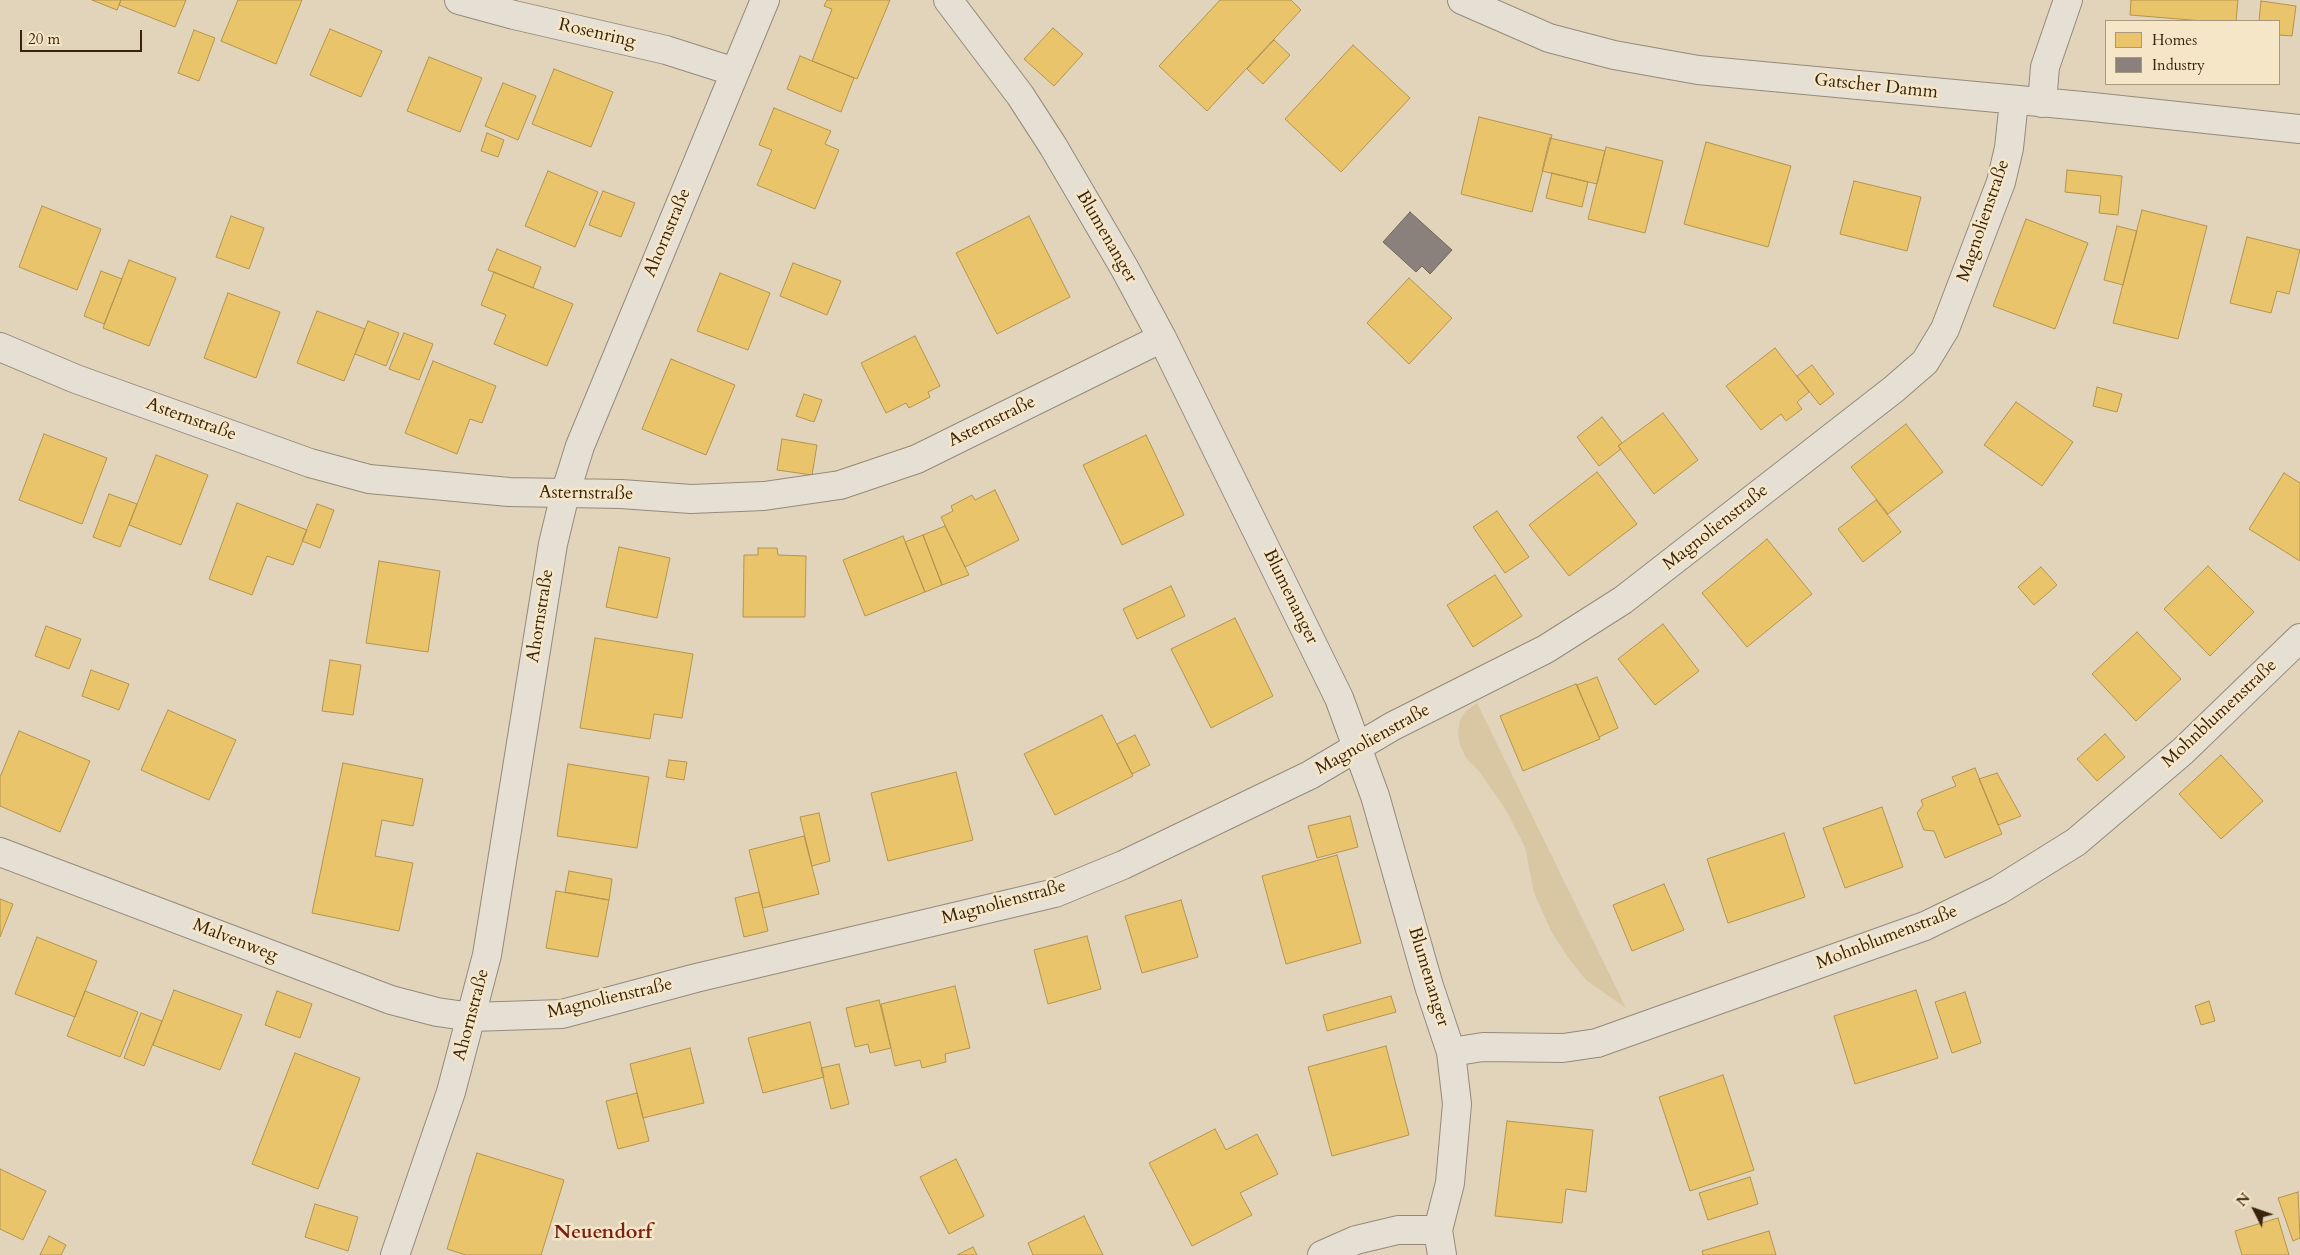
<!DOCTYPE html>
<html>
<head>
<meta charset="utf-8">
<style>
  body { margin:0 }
  #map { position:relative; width:2300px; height:1255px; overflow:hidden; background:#e1d4bb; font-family:Cardo,serif }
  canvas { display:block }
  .legend { position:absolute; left:2105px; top:20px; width:175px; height:65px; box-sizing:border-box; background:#f6e6c8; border:1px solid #aa987c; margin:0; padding:6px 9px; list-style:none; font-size:15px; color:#39240b }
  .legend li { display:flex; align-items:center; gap:10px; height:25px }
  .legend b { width:25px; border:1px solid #aa987c }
  .north { position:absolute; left:2230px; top:1185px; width:50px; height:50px; -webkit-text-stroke:4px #f6e6c8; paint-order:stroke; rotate:311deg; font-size:14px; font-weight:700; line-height:20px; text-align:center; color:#39240b }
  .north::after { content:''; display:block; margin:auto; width:18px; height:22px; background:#39240b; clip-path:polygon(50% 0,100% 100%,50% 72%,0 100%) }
  .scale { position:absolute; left:20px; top:30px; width:122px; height:22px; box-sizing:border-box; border:2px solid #39240b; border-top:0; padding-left:6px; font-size:15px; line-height:18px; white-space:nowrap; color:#39240b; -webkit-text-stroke:4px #f6e6c8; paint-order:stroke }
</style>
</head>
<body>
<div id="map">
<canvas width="2300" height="1255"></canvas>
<ul class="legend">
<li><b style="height:14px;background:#e9c46a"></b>Homes</li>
<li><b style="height:14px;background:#8a817c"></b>Industry</li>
</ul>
<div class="north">N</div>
<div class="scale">20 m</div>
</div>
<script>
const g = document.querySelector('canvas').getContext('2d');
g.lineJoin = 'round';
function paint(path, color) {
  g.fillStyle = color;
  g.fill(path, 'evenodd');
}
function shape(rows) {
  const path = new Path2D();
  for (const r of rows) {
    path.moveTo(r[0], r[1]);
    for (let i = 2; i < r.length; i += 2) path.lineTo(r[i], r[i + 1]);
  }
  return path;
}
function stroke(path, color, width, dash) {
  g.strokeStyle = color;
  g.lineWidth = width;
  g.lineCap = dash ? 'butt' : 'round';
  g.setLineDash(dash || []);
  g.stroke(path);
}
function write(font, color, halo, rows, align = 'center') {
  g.font = font + ' Cardo,serif';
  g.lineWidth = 5;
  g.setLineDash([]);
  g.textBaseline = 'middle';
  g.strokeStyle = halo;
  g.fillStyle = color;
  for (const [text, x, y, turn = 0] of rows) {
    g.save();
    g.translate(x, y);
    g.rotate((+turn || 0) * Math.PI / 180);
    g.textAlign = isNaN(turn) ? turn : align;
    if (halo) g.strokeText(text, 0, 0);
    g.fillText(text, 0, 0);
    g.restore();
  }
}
paint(shape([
  [1477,703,1626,1008,1586,980,1569,959,1551,931,1534,893,1525,847,1506,810,1479,771,1466,758,1460,745,1458,733,1460,720,1466,711]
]), '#d9c6a3');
const homes = shape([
  [92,0,121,0,117,10,92,0],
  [121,0,186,0,175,27,119,5,121,0],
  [238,0,302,0,276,64,221,41,238,0],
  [827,0,890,0,857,79,812,61,832,9,824,6,827,0],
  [1220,0,1291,0,1301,10,1207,111,1159,66,1220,0],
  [2131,0,2238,0,2236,21,2203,21,2130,15,2131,0],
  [2261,1,2296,6,2292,36,2279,35,2279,21,2259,21,2261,1],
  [1053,28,1083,54,1054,86,1024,59,1053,28],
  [330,29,382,51,361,97,310,75,330,29],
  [194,30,215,38,199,81,178,73,194,30],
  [1274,40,1290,55,1263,84,1247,69,1274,40],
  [1353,45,1410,98,1341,172,1285,119,1353,45],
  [800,56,854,78,841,112,787,89,800,56],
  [429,57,482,78,460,132,407,111,429,57],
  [554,69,613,92,591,147,532,124,554,69],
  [503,83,536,96,518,140,485,126,503,83],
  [774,108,831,131,825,144,839,150,815,209,757,185,772,150,759,145,774,108],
  [1479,117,1552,135,1532,212,1461,194,1479,117],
  [487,133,504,140,498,157,481,151,487,133],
  [1550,138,1605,151,1597,184,1542,171,1550,138],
  [1706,142,1791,166,1768,247,1684,224,1706,142],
  [1606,147,1663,161,1645,233,1588,219,1606,147],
  [2067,170,2122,176,2118,215,2099,213,2101,196,2065,192,2067,170],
  [548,171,598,192,575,247,525,226,548,171],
  [1552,173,1588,182,1582,207,1546,198,1552,173],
  [1854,181,1921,197,1907,251,1840,234,1854,181],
  [603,191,635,203,621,237,589,225,603,191],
  [42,206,101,229,77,290,19,267,42,206],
  [2142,210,2207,226,2178,339,2113,323,2142,210],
  [231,216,264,228,249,269,216,257,231,216],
  [1029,216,1070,297,997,334,956,253,1029,216],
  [2026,219,2088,243,2055,329,1993,306,2026,219],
  [2117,226,2137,231,2123,285,2104,280,2117,226],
  [2247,237,2300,250,2289,294,2277,291,2271,313,2230,303,2247,237],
  [497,249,541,267,533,288,488,270,497,249],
  [129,260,176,278,149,346,103,328,129,260],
  [793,263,841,281,827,315,780,296,793,263],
  [101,271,122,279,104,324,84,316,101,271],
  [494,272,573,304,547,366,494,344,506,315,481,305,494,272],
  [720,273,770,293,748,350,697,331,720,273],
  [1409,278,1452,318,1409,364,1367,323,1409,278],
  [228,293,280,312,256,378,204,358,228,293],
  [317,311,365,329,344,381,297,363,317,311],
  [368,321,399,333,386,366,355,354,368,321],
  [404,333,433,344,419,380,389,369,404,333],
  [915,336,940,386,928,392,930,397,909,408,906,403,886,413,861,363,915,336],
  [1775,348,1809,392,1797,402,1802,409,1786,421,1781,414,1761,430,1726,386,1775,348],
  [671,359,735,385,706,455,642,429,671,359],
  [433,361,496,386,482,423,470,419,457,454,405,433,433,361],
  [1812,365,1834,394,1820,405,1797,376,1812,365],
  [2097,387,2122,394,2117,412,2093,406,2097,387],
  [804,394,822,400,814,422,796,416,804,394],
  [2016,402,2073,442,2042,486,1984,445,2016,402],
  [1663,413,1698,460,1654,494,1618,446,1663,413],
  [1602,417,1622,443,1618,446,1621,449,1599,466,1577,437,1602,417],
  [1906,424,1943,472,1888,514,1851,467,1906,424],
  [44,434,107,458,82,524,19,500,44,434],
  [1146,435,1184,515,1122,545,1083,465,1146,435],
  [782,439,817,445,812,475,777,470,782,439],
  [156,455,208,475,181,545,129,525,156,455],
  [1597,472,1637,524,1569,576,1529,525,1597,472],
  [2284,473,2300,483,2300,561,2249,529,2284,473],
  [995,490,1019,540,965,567,941,517,953,511,951,506,972,495,975,500,995,490],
  [109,494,137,504,120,547,93,537,109,494],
  [1876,500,1901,532,1863,562,1838,529,1876,500],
  [237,503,307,530,293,565,267,556,252,595,209,579,237,503],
  [317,504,334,510,320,548,302,541,317,504],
  [1497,511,1529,557,1505,573,1473,527,1497,511],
  [945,526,969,575,942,585,923,535,945,526],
  [923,535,942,585,925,592,905,542,923,535],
  [903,536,925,592,865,616,843,560,903,536],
  [1767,539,1812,594,1747,647,1702,593,1767,539],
  [619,547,670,558,657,618,606,607,619,547],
  [758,548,777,548,778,555,806,556,805,617,743,617,744,555,758,555,758,548],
  [379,561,440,571,428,652,366,643,379,561],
  [2208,566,2254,612,2210,656,2164,609,2208,566],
  [2041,567,2057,585,2034,605,2018,587,2041,567],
  [1495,575,1522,616,1473,647,1447,605,1495,575],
  [1171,586,1185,616,1137,639,1123,609,1171,586],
  [1235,618,1273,696,1211,728,1171,649,1235,618],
  [1663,624,1699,671,1655,705,1618,659,1663,624],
  [46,626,81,639,69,669,35,656,46,626],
  [2137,632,2181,679,2136,721,2092,674,2137,632],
  [595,638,693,654,682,718,654,714,650,739,580,728,595,638],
  [330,660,361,665,353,715,322,711,330,660],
  [91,670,129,684,119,710,82,696,91,670],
  [1597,677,1618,728,1599,737,1577,685,1597,677],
  [1576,684,1600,739,1523,771,1500,716,1576,684],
  [168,710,236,740,209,800,141,770,168,710],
  [1102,715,1133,776,1055,815,1024,754,1102,715],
  [19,731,90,761,60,832,0,806,0,777,19,731],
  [2105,734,2125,757,2097,781,2077,759,2105,734],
  [1135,735,1150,765,1132,774,1117,744,1135,735],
  [2221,755,2263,801,2221,839,2179,794,2221,755],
  [669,760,687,762,684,780,666,777,669,760],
  [343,763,423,779,413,826,382,820,375,856,413,863,399,931,312,913,343,763],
  [568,764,649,777,637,848,557,836,568,764],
  [1975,768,2002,834,1945,858,1934,831,1924,830,1917,813,1923,805,1921,800,1956,786,1952,777,1975,768],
  [956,772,973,840,888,861,871,793,956,772],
  [1997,773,2021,816,1998,825,1979,779,1997,773],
  [1882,807,1903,867,1845,888,1823,828,1882,807],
  [819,813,830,861,812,866,800,817,819,813],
  [1350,816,1358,847,1317,858,1308,826,1350,816],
  [1784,833,1805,897,1728,923,1707,859,1784,833],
  [804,836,819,894,763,908,749,850,804,836],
  [1337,855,1361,943,1286,964,1262,876,1337,855],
  [569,871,612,879,609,900,565,892,569,871],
  [1664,884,1684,930,1632,951,1613,905,1664,884],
  [556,891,609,900,598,957,546,948,556,891],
  [759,892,768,931,744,937,735,898,759,892],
  [0,899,13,904,0,937,0,899],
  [1181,900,1198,957,1142,973,1125,916,1181,900],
  [1087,936,1101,989,1048,1004,1034,950,1087,936],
  [37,937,97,961,75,1017,15,994,37,937],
  [955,986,970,1048,945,1054,946,1062,922,1068,920,1060,895,1066,881,1004,955,986],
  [174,990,242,1015,220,1070,153,1045,174,990],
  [1916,990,1938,1058,1855,1084,1834,1016,1916,990],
  [85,991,138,1012,120,1057,67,1036,85,991],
  [277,991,312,1004,300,1038,265,1025,277,991],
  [1965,992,1981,1043,1952,1053,1935,1002,1965,992],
  [1391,996,1396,1012,1327,1031,1323,1015,1391,996],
  [879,1000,891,1048,870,1053,868,1044,855,1047,846,1008,879,1000],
  [2209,1001,2215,1021,2201,1025,2195,1006,2209,1001],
  [141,1013,162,1021,144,1066,124,1058,141,1013],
  [810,1022,824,1077,763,1093,748,1038,810,1022],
  [1386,1046,1409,1135,1332,1156,1308,1067,1386,1046],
  [690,1048,704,1103,643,1118,630,1064,690,1048],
  [295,1053,360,1078,318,1189,252,1164,295,1053],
  [839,1064,849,1104,831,1109,821,1068,839,1064],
  [1723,1075,1754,1170,1690,1191,1659,1097,1723,1075],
  [637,1093,649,1141,618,1149,606,1101,637,1093],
  [1507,1121,1593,1130,1586,1192,1566,1189,1562,1223,1495,1216,1507,1121],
  [1215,1129,1226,1150,1257,1134,1278,1174,1240,1193,1252,1215,1192,1246,1149,1163,1215,1129],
  [477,1153,564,1180,541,1255,466,1255,447,1249,477,1153],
  [956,1159,984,1216,949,1234,920,1177,956,1159],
  [0,1169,46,1191,23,1240,0,1229,0,1169],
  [1750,1177,1758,1204,1708,1220,1699,1193,1750,1177],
  [2298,1192,2300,1238,2293,1241,2278,1198,2298,1192],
  [315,1204,358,1217,348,1251,305,1237,315,1204],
  [1084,1216,1103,1255,1033,1255,1028,1243,1084,1216],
  [2278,1218,2289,1255,2242,1255,2235,1231,2278,1218],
  [1769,1231,1776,1255,1703,1255,1702,1251,1769,1231],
  [49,1236,66,1245,61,1255,40,1255,49,1236],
  [973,1247,977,1255,957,1255,973,1247]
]);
paint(homes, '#e9c46a');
stroke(homes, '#b4944e', 1);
const industry = shape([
  [1410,212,1452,250,1430,274,1422,266,1416,272,1383,242,1410,212]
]);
paint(industry, '#8a817c');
stroke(industry, '#72655a', 1);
const street = shape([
  [459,0,514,15,666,50,735,72],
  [948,0,1020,95,1053,146,1125,269,1162,338,1339,698,1375,796,1429,986,1451,1052,1457,1104,1450,1183,1438,1230,1442,1255],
  [1462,0,1549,38,1614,55,1698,70,2093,107,2300,129],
  [2042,103,2045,67,2068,0],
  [0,347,76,379,310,463,369,479,509,492,621,494,691,499,764,496,840,485,917,459,1162,338],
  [0,852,391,1000,437,1012,472,1017,562,1014,696,978,1055,893,1123,865,1310,775,1393,726,1546,649,1623,600,1894,389,1925,362,1945,329,2001,182,2009,148,2014,101],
  [1451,1052,1483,1047,1563,1048,1597,1043,1925,926,1999,890,2076,842,2183,751,2300,638],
  [395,1255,451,1092,487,955,553,544,565,494,580,446,765,0],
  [1322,1255,1356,1240,1398,1230,1438,1230]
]);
stroke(street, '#958a7a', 30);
stroke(street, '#e6dfd3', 28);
write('18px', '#39240b', '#f6e6c8', [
  ["Rosenring",597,34,13],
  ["Gatscher Damm",1876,87,6],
  ["Magnolienstraße",1984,221,-71],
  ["Ahornstraße",668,233,-67],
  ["Blumenanger",1106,237,60],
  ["Asternstraße",191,420,20],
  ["Asternstraße",992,422,-26],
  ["Asternstraße",586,494,1],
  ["Magnolienstraße",1716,528,-38],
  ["Blumenanger",1290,597,64],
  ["Ahornstraße",541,616,-81],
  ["Mohnblumenstraße",2220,714,-43],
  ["Magnolienstraße",1373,740,-29],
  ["Magnolienstraße",1004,903,-15],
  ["Mohnblumenstraße",1887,938,-21],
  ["Malvenweg",235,941,21],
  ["Blumenanger",1428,977,73],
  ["Magnolienstraße",610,999,-13],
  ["Ahornstraße",472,1015,-75]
]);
write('bold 20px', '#7a1f14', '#f6e6c8', [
  ["Neuendorf",603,1233]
]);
</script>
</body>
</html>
